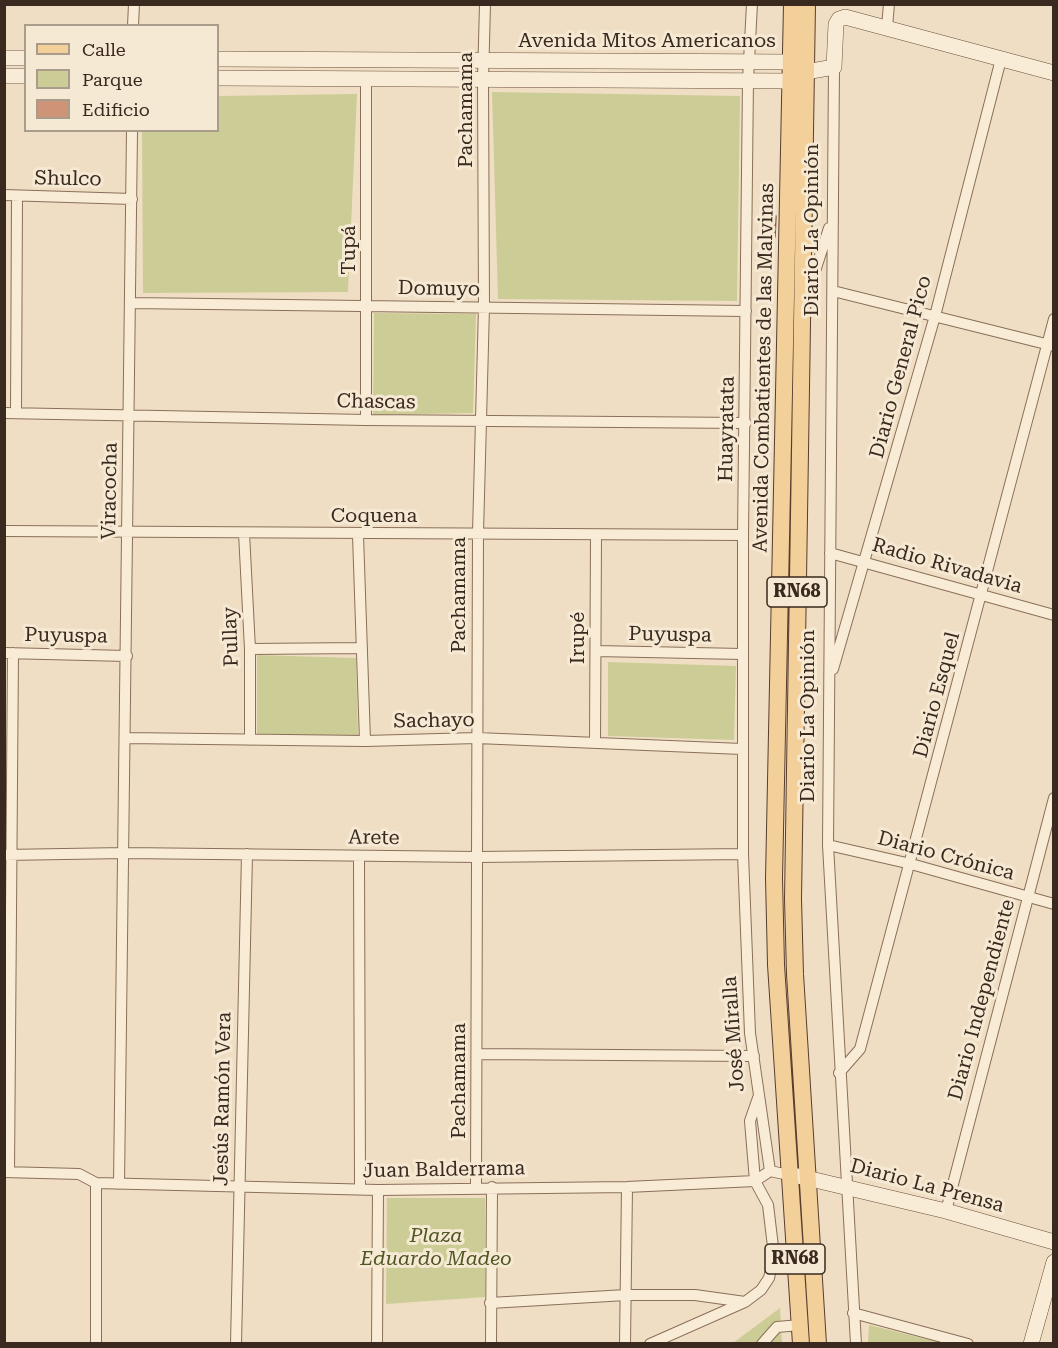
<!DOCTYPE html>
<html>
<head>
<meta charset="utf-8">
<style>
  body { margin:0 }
  #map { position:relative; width:1058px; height:1348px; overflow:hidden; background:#efdec3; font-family:"Roboto Serif",serif }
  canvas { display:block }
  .frame { position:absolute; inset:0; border:6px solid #39291e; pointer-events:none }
  .legend { position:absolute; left:24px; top:24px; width:195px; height:108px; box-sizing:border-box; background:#f6e9d3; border:2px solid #aa9c8b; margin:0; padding:8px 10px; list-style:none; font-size:18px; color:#39291e }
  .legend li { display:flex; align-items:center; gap:12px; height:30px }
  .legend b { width:30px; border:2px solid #aa9c8b }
</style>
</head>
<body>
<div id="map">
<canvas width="1058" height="1348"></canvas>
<div class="frame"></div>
<ul class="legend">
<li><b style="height:8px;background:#f3cf9a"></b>Calle</li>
<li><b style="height:16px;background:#cccd96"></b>Parque</li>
<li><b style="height:16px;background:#ce9478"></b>Edificio</li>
</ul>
</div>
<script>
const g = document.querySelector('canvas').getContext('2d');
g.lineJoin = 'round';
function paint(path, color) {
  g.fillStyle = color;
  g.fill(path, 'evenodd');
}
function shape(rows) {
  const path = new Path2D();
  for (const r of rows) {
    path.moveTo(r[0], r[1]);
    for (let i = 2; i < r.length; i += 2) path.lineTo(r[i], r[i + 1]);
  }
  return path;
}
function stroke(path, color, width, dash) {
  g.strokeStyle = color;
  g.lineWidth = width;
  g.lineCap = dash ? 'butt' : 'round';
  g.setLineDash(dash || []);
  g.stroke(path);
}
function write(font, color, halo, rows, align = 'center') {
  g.font = font + ' "Roboto Serif",serif';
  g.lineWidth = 6;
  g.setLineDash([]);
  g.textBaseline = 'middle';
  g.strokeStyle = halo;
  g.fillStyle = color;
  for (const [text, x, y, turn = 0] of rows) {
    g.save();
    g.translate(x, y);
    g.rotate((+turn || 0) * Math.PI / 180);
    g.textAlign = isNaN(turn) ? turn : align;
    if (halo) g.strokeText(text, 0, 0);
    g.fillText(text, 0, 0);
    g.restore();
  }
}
paint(shape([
  [492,92,740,96,737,301,498,299],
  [357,94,348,292,143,293,142,131,218,130,218,96],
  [374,313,476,314,473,413,373,415],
  [257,655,356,658,358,736,257,735],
  [608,662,736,666,734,740,608,736],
  [387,1198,485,1198,485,1297,386,1304],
  [780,1308,782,1343,733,1343],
  [869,1325,942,1343,868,1343]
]), '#cccd96');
const building = shape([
  [762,216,776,216,775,237,762,236,762,216]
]);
paint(building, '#ce9478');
stroke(building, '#89563f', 1.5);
const street = shape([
  [752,4,748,80,743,535,743,854,750,1033,770,1171],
  [133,26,134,4],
  [887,27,889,4],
  [834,67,828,845,856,1344],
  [366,79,366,420],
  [4,195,132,199],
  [833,291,1054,346],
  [807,296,829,228],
  [131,303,746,311],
  [4,413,366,420,746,423],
  [16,413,17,196],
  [4,531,743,535],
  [244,533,250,649,250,740],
  [358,535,365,741],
  [830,553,1054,615],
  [250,649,362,648],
  [596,651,742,654],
  [4,653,127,656],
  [833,669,935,316,1001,59],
  [126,738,365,741,477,738,742,749],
  [595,741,596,535],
  [828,845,911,864,1054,904],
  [4,855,125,853,478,857,743,854],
  [359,856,360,1189],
  [478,1054,754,1056],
  [839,1073,860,1049,1054,319],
  [4,1172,79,1174,96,1183,378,1190,627,1187,755,1181,770,1171,789,1175],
  [9,1172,13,653],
  [96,1183,96,1344],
  [119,1184,132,130],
  [476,1187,478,533,484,307,483,80,485,4],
  [946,1211,1054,798],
  [490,1303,626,1295,695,1295,745,1302],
  [853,1313,968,1344],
  [236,1344,247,854],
  [377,1344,378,1190],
  [491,1344,492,1187],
  [625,1344,627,1187],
  [650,1344,745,1302,761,1290,769,1278,774,1255,768,1205,755,1181,750,1121,758,1098],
  [762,1344,777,1327,800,1325]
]);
const secondary = shape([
  [4,58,26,58],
  [218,59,791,62,801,68],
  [4,76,26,76],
  [218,78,791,81,806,72,834,67,836,24,839,19,845,17,1054,73],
  [798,1176,946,1211,1054,1242],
  [1031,1344,1054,1262]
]);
const primary = shape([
  [792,4,774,878,776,965,801,1344],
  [807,4,793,899,795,974,818,1344]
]);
stroke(street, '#8a6f59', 12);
stroke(secondary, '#6b503c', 16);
stroke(primary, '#573d2e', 18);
stroke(street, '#f9ecd6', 10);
stroke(secondary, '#f9ecd6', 15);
stroke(primary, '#f3cf9a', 16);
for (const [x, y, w] of [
  [797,592,60],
  [795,1259,60]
]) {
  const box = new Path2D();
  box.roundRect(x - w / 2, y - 15, w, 30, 4.5);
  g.fillStyle = '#f6e9d3';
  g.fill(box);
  stroke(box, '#39291e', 1.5);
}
write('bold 18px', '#39291e', null, [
  ["RN68",797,592],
  ["RN68",795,1259]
]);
write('20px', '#39291e', '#f6e9d3', [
  ["Avenida Mitos Americanos",647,41],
  ["Pachamama",466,110,-90],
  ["Shulco",68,179,1],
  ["Diario La Opinión",812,230,-90],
  ["Tupá",349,250,-90],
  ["Domuyo",439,289,1],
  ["Diario General Pico",901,367,-75],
  ["Avenida Combatientes de las Malvinas",764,368,-89],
  ["Chascas",376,402,1],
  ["Huayratata",727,429,-89],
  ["Viracocha",110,491,-89],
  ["Coquena",374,516],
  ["Radio Rivadavia",947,566,16],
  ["Pachamama",459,595,-90],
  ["Puyuspa",670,635,1],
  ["Puyuspa",66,636,1],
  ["Pullay",231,637,-92],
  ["Irupé",578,638,-90],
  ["Diario Esquel",937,695,-75],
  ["Diario La Opinión",808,716,-90],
  ["Sachayo",434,721,-1],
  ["Arete",374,838,1],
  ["Diario Crónica",946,856,15],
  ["Diario Independiente",982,1000,-75],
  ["José Miralla",734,1034,-94],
  ["Pachamama",459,1081,-90],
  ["Jesús Ramón Vera",223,1099,-89],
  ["Juan Balderrama",444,1170,-1],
  ["Diario La Prensa",927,1186,15]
]);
write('italic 20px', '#4e5624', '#f6e9d3', [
  ["Plaza",436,1236],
  ["Eduardo Madeo",436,1259]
]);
</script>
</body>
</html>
